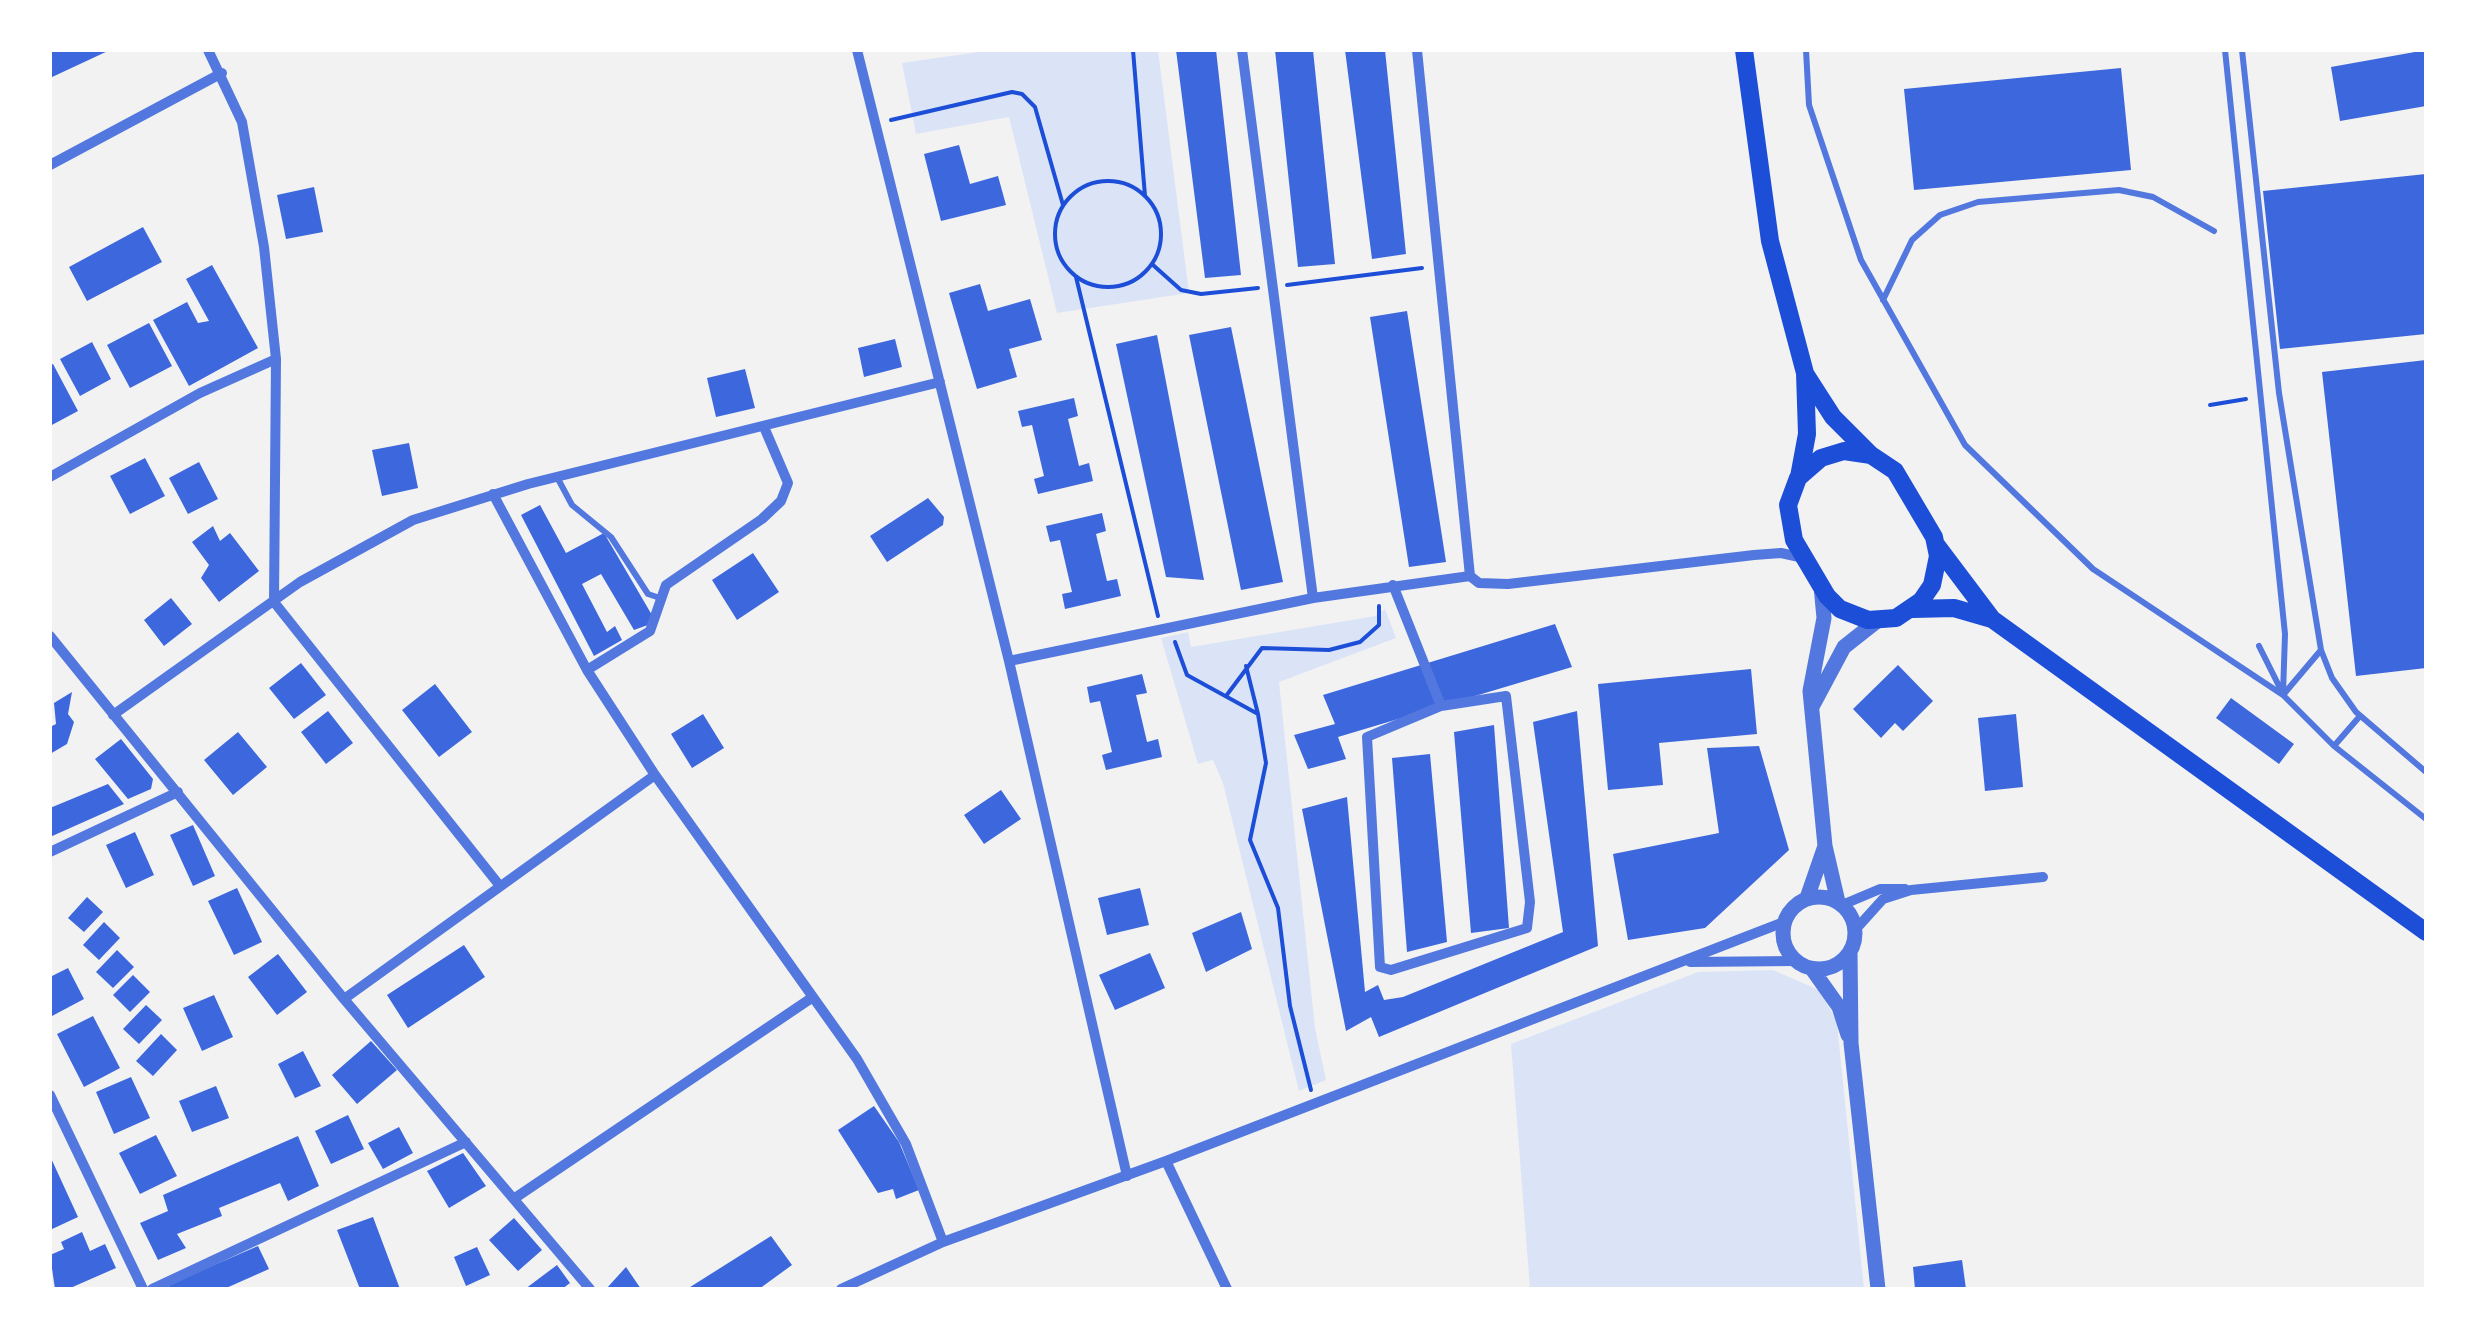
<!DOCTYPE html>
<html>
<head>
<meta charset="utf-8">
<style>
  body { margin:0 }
  #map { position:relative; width:2476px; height:1339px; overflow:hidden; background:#f2f2f2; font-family:"PT Sans",sans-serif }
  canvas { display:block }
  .frame { position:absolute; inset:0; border:52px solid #fff; pointer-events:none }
</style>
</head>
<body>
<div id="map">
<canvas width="2476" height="1339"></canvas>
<div class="frame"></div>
</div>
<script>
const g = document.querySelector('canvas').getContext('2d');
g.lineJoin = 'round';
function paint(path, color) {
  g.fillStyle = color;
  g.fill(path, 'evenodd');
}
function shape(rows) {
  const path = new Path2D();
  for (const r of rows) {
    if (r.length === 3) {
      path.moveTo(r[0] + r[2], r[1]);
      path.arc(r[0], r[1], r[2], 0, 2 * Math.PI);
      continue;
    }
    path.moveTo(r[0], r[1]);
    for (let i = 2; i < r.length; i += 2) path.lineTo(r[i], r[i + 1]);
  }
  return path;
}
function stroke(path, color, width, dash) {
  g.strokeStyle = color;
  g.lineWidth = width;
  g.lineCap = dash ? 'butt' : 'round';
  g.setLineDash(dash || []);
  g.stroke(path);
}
paint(shape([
  [993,50,1158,50,1189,293,1057,313,1009,117,916,134,902,63],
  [1385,609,1396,638,1279,682,1315,1028,1326,1080,1299,1091,1223,783,1213,760,1198,764,1161,638,1188,632,1191,647,1375,616],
  [1773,970,1821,991,1837,1023,1864,1289,1530,1289,1511,1044,1698,972]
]), '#dbe4f7');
paint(shape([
  [50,50,110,50,50,78],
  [1176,50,1216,50,1241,275,1205,278],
  [1275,50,1313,50,1335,264,1298,267],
  [1345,50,1385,50,1406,254,1372,259],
  [2426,50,2426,106,2340,121,2331,67],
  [2121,68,2131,170,1914,190,1904,89],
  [959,145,970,184,998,176,1006,205,941,221,924,154],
  [2426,174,2426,334,2280,349,2263,191],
  [314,187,323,232,286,239,277,195],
  [143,227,162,262,87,301,69,267],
  [212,265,258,348,189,386,153,320,187,302,198,323,209,321,186,279],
  [980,284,988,311,1030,299,1042,340,1009,349,1017,377,977,389,949,293],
  [1407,311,1446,562,1409,567,1370,317],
  [149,323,172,366,130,388,107,345],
  [1231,327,1283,582,1241,590,1189,335],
  [1157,335,1204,580,1166,577,1116,344],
  [895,339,902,367,864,377,858,348],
  [92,342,111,379,80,396,60,359],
  [2426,360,2426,668,2356,676,2322,372],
  [53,364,78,411,50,426,50,365],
  [745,369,755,408,716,417,707,378],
  [1074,398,1078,416,1068,419,1079,466,1089,463,1093,481,1038,494,1034,479,1044,476,1032,425,1022,427,1018,411],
  [409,443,418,488,382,496,372,450],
  [145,458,165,496,130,514,110,476],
  [199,462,218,499,188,514,169,478],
  [928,498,944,517,943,525,887,562,870,536],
  [540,505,566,553,604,533,656,622,634,630,601,574,582,584,607,632,615,626,622,640,594,656,521,515],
  [1102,513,1106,531,1096,534,1107,581,1117,579,1121,596,1065,609,1062,594,1072,592,1060,540,1050,542,1046,526],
  [213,526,220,541,230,533,259,571,219,602,201,578,209,565,192,542],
  [753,553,779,592,737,620,712,580],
  [171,598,192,624,164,646,144,620],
  [1555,624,1572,667,1338,737,1346,759,1308,769,1294,735,1335,724,1323,695],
  [301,663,326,695,294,719,269,688],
  [1898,665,1933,701,1903,731,1895,723,1881,738,1853,709],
  [1751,669,1757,734,1659,743,1663,785,1608,790,1598,684],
  [1142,674,1147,693,1136,695,1147,742,1158,739,1162,757,1106,770,1102,755,1112,752,1100,701,1090,703,1087,687],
  [435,684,472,732,439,757,402,710],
  [72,692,68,714,74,722,67,744,50,754,50,727,56,724,54,703],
  [2231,698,2294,744,2279,764,2216,718],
  [328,711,353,743,326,764,301,732],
  [1577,711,1598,946,1379,1037,1371,1017,1346,1031,1302,809,1347,797,1365,992,1378,985,1384,1000,1403,997,1563,932,1533,722],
  [703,714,724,748,692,768,671,734],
  [2016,714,2023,787,1985,791,1978,718],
  [1494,725,1509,928,1471,933,1454,732],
  [238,732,267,767,233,795,204,760],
  [121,739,153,779,151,789,128,799,95,759],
  [1759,746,1789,850,1705,928,1628,940,1613,854,1719,833,1707,748],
  [1430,754,1447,942,1407,952,1392,758],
  [108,784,124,804,50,837,50,808],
  [1001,790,1021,819,984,844,964,815],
  [193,825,215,876,193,886,170,835],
  [135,832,154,875,126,888,106,845],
  [237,888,262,942,234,955,208,901],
  [1140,888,1149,925,1107,935,1098,898],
  [87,897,103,912,84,932,68,918],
  [1241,912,1252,949,1206,972,1192,933],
  [104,922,120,938,99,960,83,945],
  [464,945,485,977,408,1028,387,995],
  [117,950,134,967,113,988,96,972],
  [1150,953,1165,988,1115,1010,1099,975],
  [278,954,307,992,277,1015,248,977],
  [68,968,84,999,52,1016,50,977],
  [133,975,150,992,130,1012,113,995],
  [214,995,233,1037,202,1051,183,1008],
  [146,1005,162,1020,139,1044,123,1029],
  [93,1016,120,1068,84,1087,57,1034],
  [161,1034,177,1050,153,1076,136,1061],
  [371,1041,397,1070,357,1104,332,1075],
  [303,1051,321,1086,295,1098,278,1064],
  [131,1077,150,1118,114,1134,96,1092],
  [216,1086,229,1118,192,1132,179,1101],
  [874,1106,899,1142,919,1190,896,1199,893,1189,878,1193,838,1130],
  [348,1115,364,1149,331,1164,315,1131],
  [399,1127,413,1153,383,1169,368,1143],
  [156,1135,177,1176,140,1194,119,1153],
  [298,1136,319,1186,288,1201,280,1183,219,1208,222,1216,177,1234,186,1248,158,1260,140,1223,168,1211,163,1195],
  [463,1153,486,1186,449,1208,427,1171],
  [50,1156,78,1217,50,1230],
  [373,1217,400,1289,360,1289,337,1230],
  [514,1218,542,1250,518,1271,489,1240],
  [82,1232,90,1251,105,1244,116,1268,68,1289,55,1289,50,1255,64,1249,61,1242],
  [771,1236,792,1265,759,1289,687,1289],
  [258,1246,269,1269,224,1289,170,1289,168,1285],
  [477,1247,490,1275,466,1286,454,1257],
  [1962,1260,1966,1289,1915,1289,1913,1267],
  [557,1265,570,1283,562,1289,525,1289],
  [626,1267,641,1289,606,1289]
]), '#3d67dc');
stroke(shape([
  [1133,50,1145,196],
  [891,120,1012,92,1022,94,1035,107,1063,205],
  [1108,234,53],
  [1153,265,1181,290,1201,294,1258,288],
  [1076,277,1158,616],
  [1287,285,1422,268],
  [2210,405,2246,399],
  [1175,642,1187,675,1258,714,1266,763,1250,840,1278,908,1290,1006,1311,1090],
  [1246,666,1258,714],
  [1226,696,1262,648,1329,650,1360,642,1379,625,1379,606]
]), '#1d4ed8', 4);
stroke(shape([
  [1806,50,1809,105,1861,260,1965,445,2093,569,2283,695,2334,746,2426,819],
  [2225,50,2285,634,2283,694],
  [2242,50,2279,393,2321,650,2283,695],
  [1883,300,1912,240,1940,215,1978,202,2119,190,2153,197,2214,231],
  [557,477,572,505,611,537,648,594,660,598],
  [2259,646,2283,694],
  [2321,650,2332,678,2356,712,2426,772],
  [2334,746,2360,716]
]), '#5277de', 6);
stroke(shape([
  [208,50,242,122,264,247,276,359,274,602,500,886],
  [857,50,1009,661,1127,1176],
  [1242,50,1313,598],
  [1417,50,1470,576],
  [50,165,222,73],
  [50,477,200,393,276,359],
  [493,494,587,670,655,775,857,1059,906,1144,943,1242],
  [1470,576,1479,583,1508,584,1754,555,1781,553,1804,558],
  [1393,585,1441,706,1367,737,1380,967,1391,970,1527,928,1530,902,1506,696,1441,706],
  [50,636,344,999,590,1289],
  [1009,661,1313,598,1470,576],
  [587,670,650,631,666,585,762,519,781,501,788,483,764,427],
  [113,715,300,582,413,520,528,484,940,382],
  [50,852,178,792],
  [1842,905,1880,889,1905,889],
  [1856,929,1883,899,1911,890,2043,877],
  [1690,962,1796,961],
  [344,999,655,775],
  [50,1095,143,1289],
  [1166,1161,1227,1289],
  [515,1198,813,997],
  [152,1289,466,1142],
  [841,1289,943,1242,1166,1161,1784,922]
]), '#5277de', 10);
stroke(shape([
  [1821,586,1824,618,1810,691,1825,846,1838,902],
  [1813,705,1844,647,1877,621],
  [1819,933,36],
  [1807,898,1825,846],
  [1850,952,1851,1043,1878,1289],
  [1812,969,1839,1007,1848,1035]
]), '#5277de', 15);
stroke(shape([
  [1744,50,1770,241,1805,373,1807,434,1799,477],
  [1806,375,1833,417,1871,455],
  [1844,451,1871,455,1895,471,1934,537,1938,556,1932,585,1921,601,1896,618,1868,620,1840,609,1827,596,1794,540,1788,505,1798,478,1821,458,1844,451],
  [1937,546,1992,619,2426,932],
  [1913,609,1954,608,1992,619]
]), '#1d4ed8', 18);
</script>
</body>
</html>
